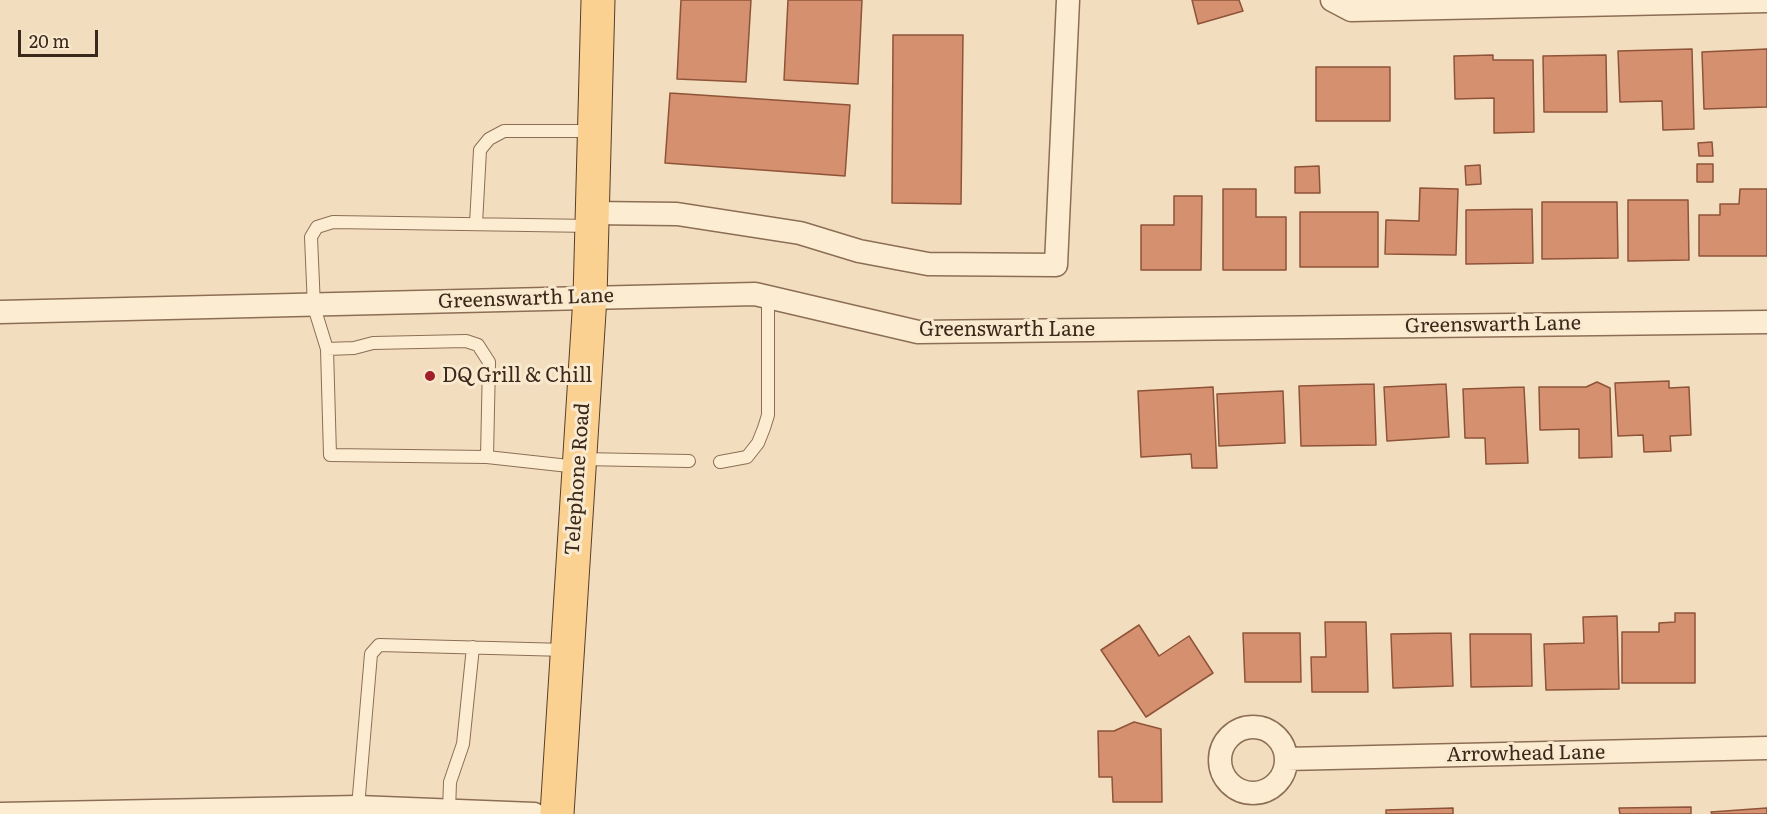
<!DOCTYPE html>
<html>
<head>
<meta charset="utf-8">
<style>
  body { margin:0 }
  #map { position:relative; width:1767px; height:814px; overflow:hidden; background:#f2debe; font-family:Literata,serif }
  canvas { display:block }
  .scale { position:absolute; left:18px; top:30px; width:80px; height:27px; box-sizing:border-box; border:3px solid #3a281b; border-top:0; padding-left:8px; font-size:18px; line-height:21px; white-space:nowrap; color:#3a281b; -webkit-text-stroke:4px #f9e9ce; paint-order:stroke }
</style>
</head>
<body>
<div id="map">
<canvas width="1767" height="814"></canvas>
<div class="scale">20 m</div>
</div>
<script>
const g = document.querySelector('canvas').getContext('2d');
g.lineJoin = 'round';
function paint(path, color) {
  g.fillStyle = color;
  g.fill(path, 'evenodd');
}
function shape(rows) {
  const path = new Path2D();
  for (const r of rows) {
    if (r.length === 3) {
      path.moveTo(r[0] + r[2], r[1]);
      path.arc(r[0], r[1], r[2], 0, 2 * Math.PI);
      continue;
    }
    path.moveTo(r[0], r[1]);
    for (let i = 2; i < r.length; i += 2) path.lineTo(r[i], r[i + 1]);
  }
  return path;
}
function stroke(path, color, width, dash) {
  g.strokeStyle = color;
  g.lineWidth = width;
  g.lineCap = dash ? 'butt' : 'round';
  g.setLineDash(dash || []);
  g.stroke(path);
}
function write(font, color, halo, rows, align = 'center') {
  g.font = font + ' Literata,serif';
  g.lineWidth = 6;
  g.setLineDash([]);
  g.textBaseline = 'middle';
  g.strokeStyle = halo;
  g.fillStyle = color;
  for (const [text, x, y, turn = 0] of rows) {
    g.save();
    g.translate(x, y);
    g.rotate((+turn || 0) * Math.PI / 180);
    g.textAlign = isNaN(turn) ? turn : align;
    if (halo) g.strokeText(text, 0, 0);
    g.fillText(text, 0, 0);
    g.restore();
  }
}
const building = shape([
  [681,0,751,0,746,82,677,79,681,0],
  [788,0,862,0,858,84,784,80,788,0],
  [1192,0,1239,0,1243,11,1198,24,1192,0],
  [893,35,963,35,961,204,892,203,893,35],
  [1692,49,1694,129,1663,130,1662,101,1620,102,1618,51,1692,49],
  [1767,49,1767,107,1704,109,1702,52,1767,49],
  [1493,55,1493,60,1533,60,1534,132,1494,133,1494,98,1455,99,1454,56,1493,55],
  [1606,55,1607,112,1544,112,1543,56,1606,55],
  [1316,67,1390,67,1390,121,1316,121,1316,67],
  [670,93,850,105,845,176,665,163,670,93],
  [1712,142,1713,156,1699,156,1698,143,1712,142],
  [1697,164,1713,164,1713,182,1697,182,1697,164],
  [1480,165,1481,184,1466,185,1465,166,1480,165],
  [1319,166,1320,193,1295,193,1295,167,1319,166],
  [1420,188,1458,189,1456,255,1385,254,1386,220,1419,221,1420,188],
  [1223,189,1256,189,1256,217,1286,217,1286,270,1223,270,1223,189],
  [1740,189,1767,189,1767,256,1699,256,1699,215,1720,215,1720,204,1739,204,1740,189],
  [1174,196,1202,196,1201,270,1141,270,1141,225,1174,225,1174,196],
  [1628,200,1688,200,1689,260,1628,261,1628,200],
  [1542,202,1617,202,1618,258,1542,259,1542,202],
  [1532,209,1533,263,1466,264,1466,210,1532,209],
  [1300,212,1378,212,1378,267,1300,267,1300,212],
  [1669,381,1669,388,1689,387,1691,435,1670,436,1671,451,1644,452,1643,435,1618,436,1615,383,1669,381],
  [1597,382,1610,388,1612,457,1579,458,1579,429,1540,430,1539,387,1586,387,1597,382],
  [1374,384,1376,445,1301,446,1299,386,1374,384],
  [1446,384,1449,437,1387,441,1384,387,1446,384],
  [1213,387,1217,468,1192,468,1191,454,1141,457,1138,391,1213,387],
  [1524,387,1528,463,1486,464,1485,438,1465,438,1463,389,1524,387],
  [1283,391,1285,443,1219,446,1217,394,1283,391],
  [1675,613,1695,613,1695,683,1622,683,1622,632,1659,632,1659,623,1675,622,1675,613],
  [1617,616,1619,689,1546,690,1544,644,1584,643,1583,617,1617,616],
  [1325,622,1366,622,1368,692,1312,692,1311,657,1326,657,1325,622],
  [1139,625,1159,656,1189,636,1213,673,1146,717,1101,650,1139,625],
  [1243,633,1300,633,1301,682,1245,682,1243,633],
  [1451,633,1453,686,1393,688,1391,634,1451,633],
  [1470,634,1531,634,1532,686,1471,687,1470,634],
  [1134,722,1161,729,1162,802,1113,802,1112,777,1099,777,1098,731,1114,731,1134,722],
  [1691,807,1691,814,1620,814,1619,808,1691,807],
  [1453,808,1453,814,1386,814,1386,810,1453,808],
  [1767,808,1767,814,1712,814,1711,812,1767,808]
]);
paint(building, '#d5916f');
stroke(building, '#8e5338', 1.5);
const service = shape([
  [476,224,480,150,489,139,504,131,593,131],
  [327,349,354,348,373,343,466,341,478,345,489,362,487,457],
  [580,459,689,461],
  [720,462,747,457,758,443,764,428,768,415,768,297],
  [578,467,487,457,330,455,327,349,314,307,311,237,317,227,333,222,592,226],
  [358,807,371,654,379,645,566,650],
  [449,811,450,782,463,744,473,647]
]);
const minor = shape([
  [1332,0,1351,10,1767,1],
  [592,213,677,214,800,233,859,251,928,264,1056,265,1068,0],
  [0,312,755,294,918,332,1767,322],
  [1253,760,33],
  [1286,759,1767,748],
  [0,814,358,807,534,814]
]);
const primary = shape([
  [557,814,590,297,598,0]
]);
stroke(service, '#8c6e55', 14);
stroke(minor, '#8c6e55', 25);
stroke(primary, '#593c2a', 35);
stroke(service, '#fcecd2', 12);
stroke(minor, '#fcecd2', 22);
stroke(primary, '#fad191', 33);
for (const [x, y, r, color] of [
  [430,376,6,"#a21e2a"]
]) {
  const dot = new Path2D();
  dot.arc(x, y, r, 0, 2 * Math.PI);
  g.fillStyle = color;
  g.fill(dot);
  stroke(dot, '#f9e9ce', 2);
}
write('20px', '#3a281b', '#f9e9ce', [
  ["Greenswarth Lane",526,299,-2],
  ["Greenswarth Lane",1493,325,-1],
  ["Greenswarth Lane",1007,330],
  ["Telephone Road",578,479,-86],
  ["Arrowhead Lane",1526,754,-1]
]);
write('20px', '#3a281b', '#f9e9ce', [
  ["DQ Grill & Chill",442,376]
], 'left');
</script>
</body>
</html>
